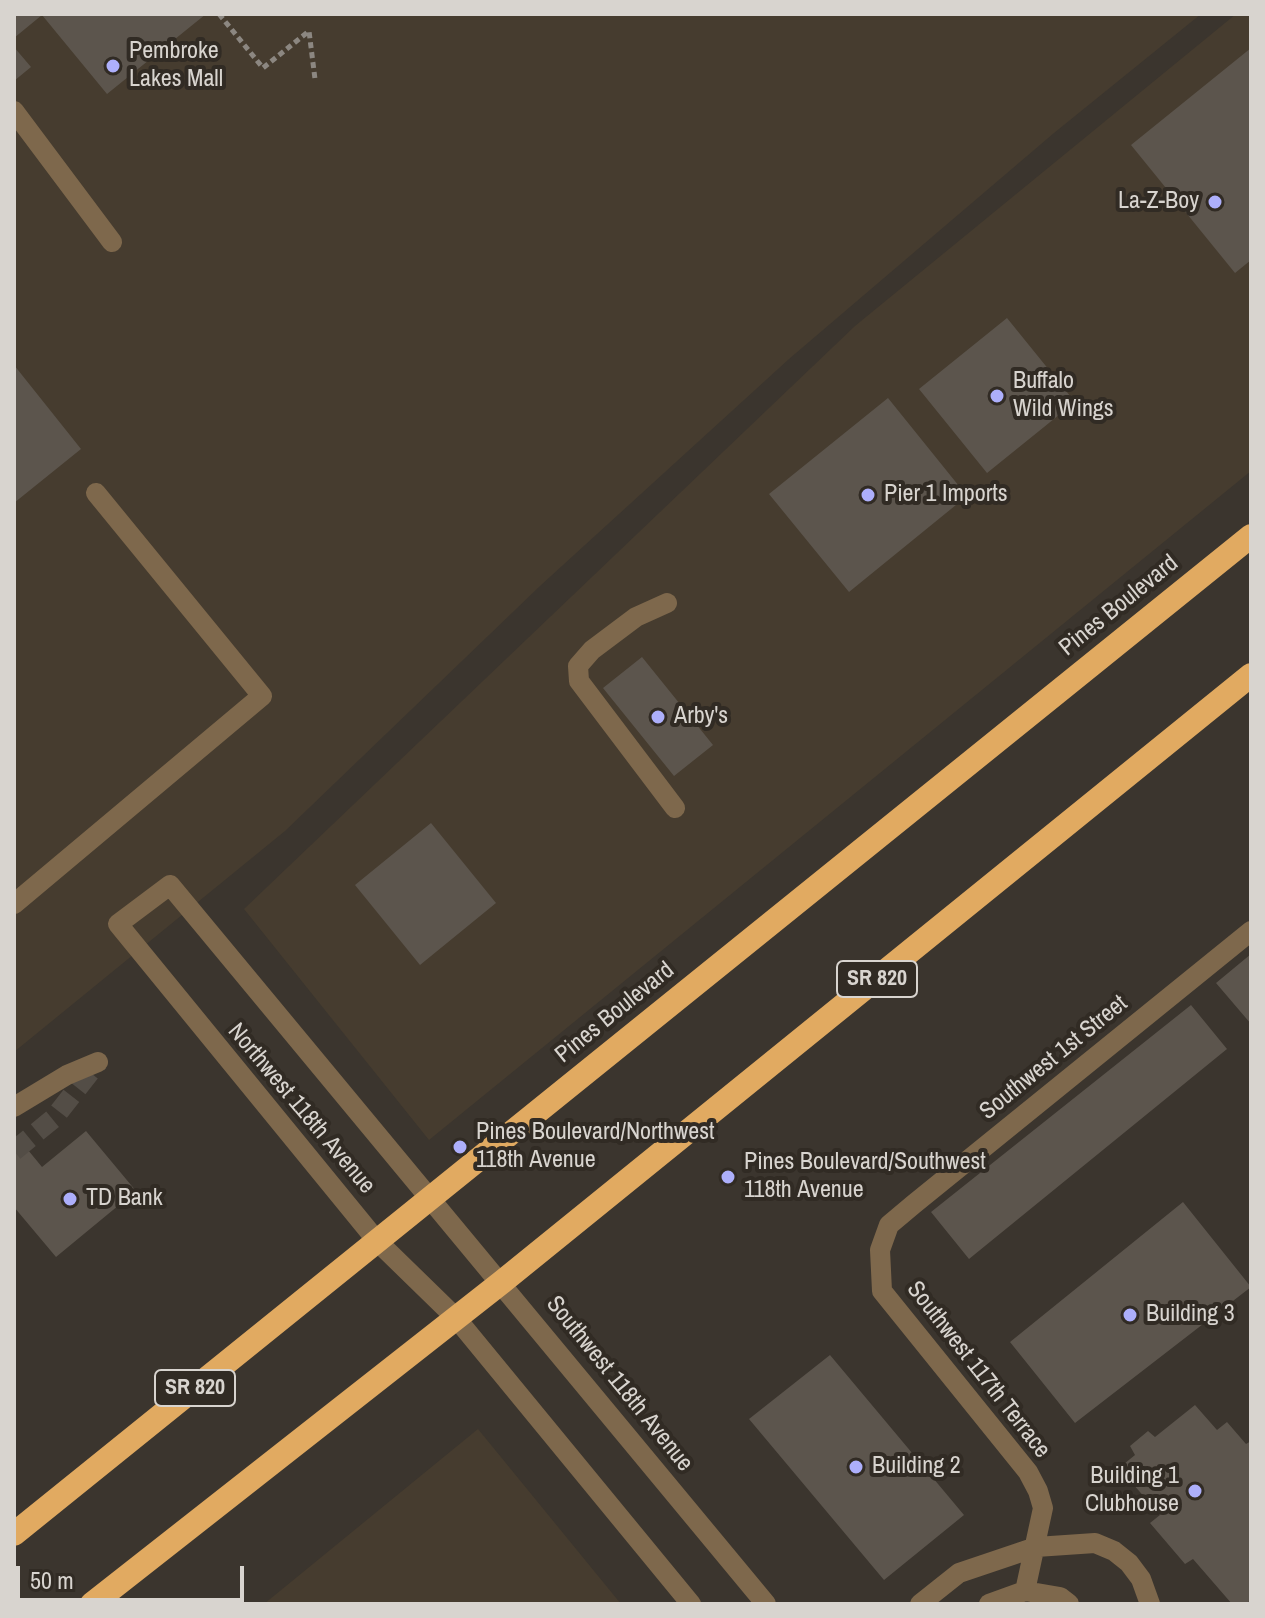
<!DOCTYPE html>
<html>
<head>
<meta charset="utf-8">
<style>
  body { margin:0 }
  #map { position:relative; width:1265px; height:1618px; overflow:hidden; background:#3b352e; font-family:"Archivo Narrow",sans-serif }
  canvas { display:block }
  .frame { position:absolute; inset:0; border:16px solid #d8d4cf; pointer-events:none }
  .scale { position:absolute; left:16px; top:1566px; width:228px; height:36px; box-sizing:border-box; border:4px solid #d8d4cf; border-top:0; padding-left:10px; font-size:24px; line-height:28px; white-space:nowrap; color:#d8d4cf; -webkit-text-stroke:6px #312b24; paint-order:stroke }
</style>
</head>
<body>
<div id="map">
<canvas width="1265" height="1618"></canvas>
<div class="frame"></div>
<div class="scale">50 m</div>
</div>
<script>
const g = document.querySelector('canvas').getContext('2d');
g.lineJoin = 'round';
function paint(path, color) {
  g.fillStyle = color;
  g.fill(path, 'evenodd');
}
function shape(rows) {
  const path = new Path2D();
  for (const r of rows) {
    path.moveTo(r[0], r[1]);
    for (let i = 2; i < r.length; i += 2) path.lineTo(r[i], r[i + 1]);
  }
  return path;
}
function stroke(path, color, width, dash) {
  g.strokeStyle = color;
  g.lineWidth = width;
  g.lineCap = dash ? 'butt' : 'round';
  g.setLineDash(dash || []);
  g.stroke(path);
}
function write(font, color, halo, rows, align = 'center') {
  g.font = font + ' "Archivo Narrow",sans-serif';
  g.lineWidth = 8;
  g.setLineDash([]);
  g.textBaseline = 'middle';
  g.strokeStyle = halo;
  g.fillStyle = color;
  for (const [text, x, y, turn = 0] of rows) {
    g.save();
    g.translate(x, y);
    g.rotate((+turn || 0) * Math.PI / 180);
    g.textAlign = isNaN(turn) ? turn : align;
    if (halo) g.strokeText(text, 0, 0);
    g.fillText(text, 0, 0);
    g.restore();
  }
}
paint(shape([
  [14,14,1201,14,1054,133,789,359,540,586,285,831,14,1052],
  [1236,14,1251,14,1251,471,429,1140,244,909,855,326],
  [478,1429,621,1604,264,1604]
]), '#463c2f');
paint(shape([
  [14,14,206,14,107,94,42,15,14,38],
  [14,47,31,67,14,81],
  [1251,48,1251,260,1235,273,1131,145],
  [1007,318,1075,402,987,473,919,389],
  [14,365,81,449,14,503],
  [888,398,967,496,849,592,769,494],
  [642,657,713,745,674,776,603,688],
  [431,823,496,903,420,965,355,885],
  [1251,954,1251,1024,1216,983],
  [1191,1005,1227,1049,969,1259,931,1212],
  [86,1131,136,1191,56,1257,14,1207,14,1133,42,1167],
  [1183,1202,1251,1287,1075,1423,1010,1342],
  [830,1355,964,1515,884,1580,749,1419],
  [1195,1405,1217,1430,1227,1422,1246,1444,1251,1441,1251,1600,1246,1604,1232,1604,1193,1559,1185,1564,1150,1523,1160,1515,1119,1468,1135,1455,1130,1446,1148,1431,1155,1437]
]), '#5c554d');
stroke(shape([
  [14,1151,54,1118,98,1062]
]), '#534d46', 20, [20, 10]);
stroke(shape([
  [219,14,263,68,309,31,315,79]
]), '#8c8781', 5, [6, 4]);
stroke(shape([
  [14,111,112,242],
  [667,603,636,617,592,650,578,666,579,681,675,808],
  [14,904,262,696,96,493],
  [14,1107,67,1075,98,1062],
  [1025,1591,1043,1508,1038,1491,1028,1472,882,1291,880,1250,889,1225,914,1204,1251,931],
  [691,1604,456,1318,377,1241,118,924,170,885,766,1604],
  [920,1604,959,1573,1036,1547,1095,1543,1114,1551,1129,1563,1141,1579,1150,1604],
  [989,1604,1025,1591,1060,1597,1069,1604]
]), '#7e684c', 20);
stroke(shape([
  [14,1534,1251,536],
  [92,1604,502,1282,1251,675]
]), '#e1aa61', 24);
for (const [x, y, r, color] of [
  [113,66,8,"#adaffb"],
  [1215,202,8,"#adaffb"],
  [997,396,8,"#adaffb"],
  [868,495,8,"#adaffb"],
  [658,717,8,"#adaffb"],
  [460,1147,8,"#adaffb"],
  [728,1177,8,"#adaffb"],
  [70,1199,8,"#adaffb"],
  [1130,1315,8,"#adaffb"],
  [856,1467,8,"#adaffb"],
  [1195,1491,8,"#adaffb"]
]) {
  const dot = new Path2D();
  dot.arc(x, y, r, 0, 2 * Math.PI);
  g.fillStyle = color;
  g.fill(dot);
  stroke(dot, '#312b24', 3);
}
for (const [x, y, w] of [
  [877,979,80],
  [195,1388,80]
]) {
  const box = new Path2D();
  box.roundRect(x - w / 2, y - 18, w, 36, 6);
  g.fillStyle = '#312b24';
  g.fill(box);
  stroke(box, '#d8d4cf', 2);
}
write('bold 22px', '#d8d4cf', null, [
  ["SR 820",877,979],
  ["SR 820",195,1388]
]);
write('24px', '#d8d4cf', '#312b24', [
  ["Pembroke",129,52],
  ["Lakes Mall",129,80],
  ["La-Z-Boy",1199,202,"right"],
  ["Buffalo",1013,382],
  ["Wild Wings",1013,410],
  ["Pier 1 Imports",884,495],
  ["Arby's",674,717],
  ["Pines Boulevard/Northwest",476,1133],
  ["118th Avenue",476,1161],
  ["Pines Boulevard/Southwest",744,1163],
  ["118th Avenue",744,1191],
  ["TD Bank",86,1199],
  ["Building 3",1146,1315],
  ["Building 2",872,1467],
  ["Building 1",1179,1477,"right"],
  ["Clubhouse",1179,1505,"right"]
], 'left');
write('24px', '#d8d4cf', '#312b24', [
  ["Pines Boulevard",1119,606,-39],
  ["Pines Boulevard",615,1013,-39],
  ["Southwest 1st Street",1054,1058,-39],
  ["Northwest 118th Avenue",301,1109,50],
  ["Southwest 117th Terrace",978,1370,52],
  ["Southwest 118th Avenue",619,1384,51]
]);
</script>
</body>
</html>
